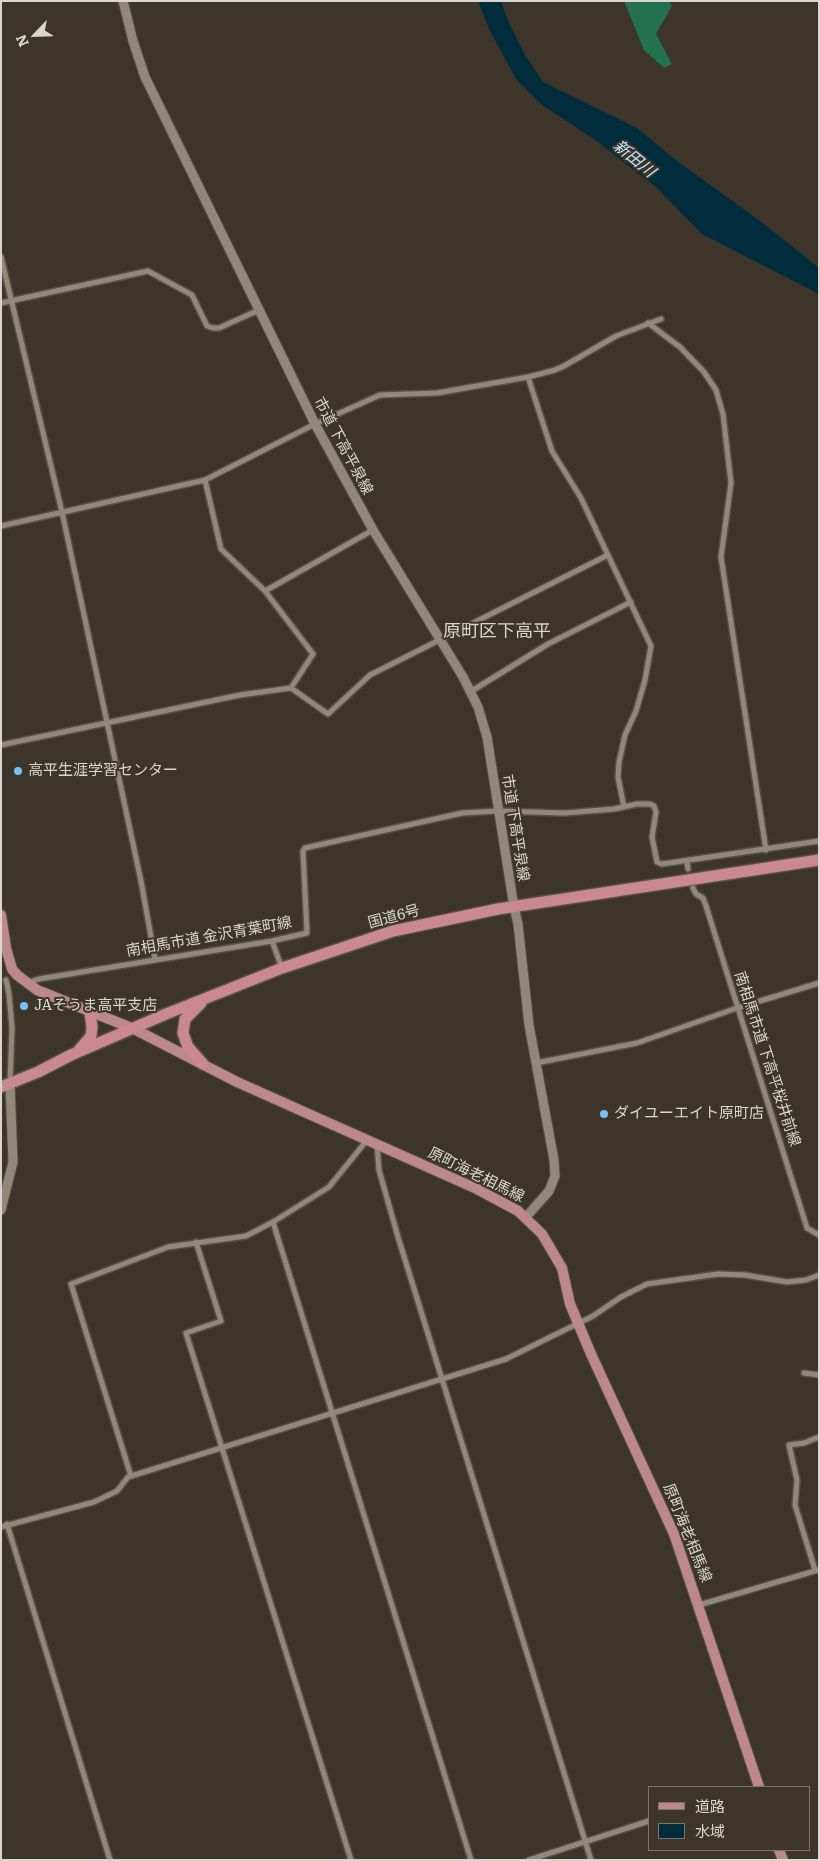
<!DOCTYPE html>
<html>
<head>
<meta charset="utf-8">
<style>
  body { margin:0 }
  #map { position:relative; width:820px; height:1861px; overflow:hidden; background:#3d3529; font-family:Literata,"Noto Sans JP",serif }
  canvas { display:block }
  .frame { position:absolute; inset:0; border:2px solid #dad5ce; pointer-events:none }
  .legend { position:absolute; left:648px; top:1786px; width:162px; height:65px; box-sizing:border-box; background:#3d3529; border:1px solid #7c756b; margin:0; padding:6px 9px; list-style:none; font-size:15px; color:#dad5ce }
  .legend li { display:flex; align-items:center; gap:10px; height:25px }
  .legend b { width:25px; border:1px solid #7c756b }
  .north { position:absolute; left:10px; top:10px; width:50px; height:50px; -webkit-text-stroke:4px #3d3529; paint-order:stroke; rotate:246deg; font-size:14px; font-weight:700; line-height:20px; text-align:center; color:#dad5ce }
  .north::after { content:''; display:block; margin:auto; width:18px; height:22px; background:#dad5ce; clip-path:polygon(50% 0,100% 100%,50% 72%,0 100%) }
</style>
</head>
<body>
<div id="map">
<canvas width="820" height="1861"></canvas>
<div class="frame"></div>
<ul class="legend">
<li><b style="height:6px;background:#bc888b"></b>道路</li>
<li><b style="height:14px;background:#002c3c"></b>水域</li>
</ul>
<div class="north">N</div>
</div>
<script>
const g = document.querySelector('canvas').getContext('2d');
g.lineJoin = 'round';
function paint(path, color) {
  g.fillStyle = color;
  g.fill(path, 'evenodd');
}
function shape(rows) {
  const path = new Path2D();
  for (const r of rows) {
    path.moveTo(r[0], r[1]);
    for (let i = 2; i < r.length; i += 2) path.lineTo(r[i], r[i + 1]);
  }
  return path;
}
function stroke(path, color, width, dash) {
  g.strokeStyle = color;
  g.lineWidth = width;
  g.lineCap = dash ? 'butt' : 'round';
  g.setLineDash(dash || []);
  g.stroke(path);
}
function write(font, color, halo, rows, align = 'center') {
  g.font = font + ' Literata,"Noto Sans JP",serif';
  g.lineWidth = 4;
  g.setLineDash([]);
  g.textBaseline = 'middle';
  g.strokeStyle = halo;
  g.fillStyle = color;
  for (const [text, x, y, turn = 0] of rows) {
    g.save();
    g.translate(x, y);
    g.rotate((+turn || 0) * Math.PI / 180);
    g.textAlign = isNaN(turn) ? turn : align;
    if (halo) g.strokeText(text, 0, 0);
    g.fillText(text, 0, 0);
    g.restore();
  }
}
paint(shape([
  [624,1,669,1,672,6,656,34,672,64,664,68,644,50]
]), '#237151');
paint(shape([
  [478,1,501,1,508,21,525,55,543,82,637,128,673,158,764,224,819,268,819,294,702,234,656,187,594,139,542,105,516,79,489,29]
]), '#002c3c');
const minor = shape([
  [1,257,62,512,141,881,155,959],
  [1,303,148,271,192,295,207,326,213,328,219,328,259,310],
  [648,323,680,347,704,372,716,390,723,414,731,483,721,557,766,850],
  [528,377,552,451,581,498,651,646,645,680,636,711,625,735,619,762,618,777,624,807],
  [205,480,221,549,265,591,313,654,291,688],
  [1,526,205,480,315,424,380,395,437,393,528,377,555,370,564,366,616,336,661,319],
  [265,591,373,530],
  [470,692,548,644,631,602],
  [1,745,240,695,291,688,328,714,370,675,608,555],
  [687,862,688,869],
  [693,888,696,894,703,898,706,906,807,1228,819,1235],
  [272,941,282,968],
  [6,980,9,994,12,1028,10,1083],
  [27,983,39,979,272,941,307,933,303,851,305,848,462,813,498,811,565,813,614,809,637,804,650,804,654,806,656,812,652,837,657,862,662,864,819,841],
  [536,1063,637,1043,737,1008,819,983],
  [377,1145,379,1170,398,1237,591,1860],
  [273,1222,471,1860],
  [196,1242,221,1321,186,1333,351,1860],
  [804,1373,819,1375],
  [131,1476,71,1284,168,1247,246,1236,273,1222,329,1187,367,1140],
  [7,1524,110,1860],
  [1,1527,94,1502,117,1491,128,1477,506,1359,593,1316,621,1297,647,1284,718,1274,745,1275,787,1282,806,1280,819,1275],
  [815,1570,795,1505,797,1480,789,1445,804,1443,819,1437],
  [699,1605,818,1570],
  [529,1860,649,1821]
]);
const tertiary = shape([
  [123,1,133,41,145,77,315,424,373,530,463,677,478,707,487,737,514,907,518,924,529,1025,554,1160,555,1176,549,1191,526,1217],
  [1,1210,13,1162,10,1084]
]);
const primary = shape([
  [1,915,6,948,12,969,17,975,37,990,134,1029,237,1082,477,1189,518,1211,542,1234,562,1268,570,1304,591,1354,674,1534,759,1787],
  [779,1850,783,1860]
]);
const trunk = shape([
  [201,1003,185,1019,183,1033,188,1047,203,1064],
  [79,1050,91,1036,92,1027,90,1012],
  [1,1087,38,1072,71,1055,166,1014,282,968,393,931,498,909,819,860]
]);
stroke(minor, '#575047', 8);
stroke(tertiary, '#575047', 11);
stroke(primary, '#575047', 12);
stroke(trunk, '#575047', 14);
stroke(minor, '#91877a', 5);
stroke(tertiary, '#91877a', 9);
stroke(primary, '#bc888b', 10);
stroke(trunk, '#ca8890', 11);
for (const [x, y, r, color] of [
  [18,771,5,"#76c0f7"],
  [24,1006,5,"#76c0f7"],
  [604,1114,5,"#76c0f7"]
]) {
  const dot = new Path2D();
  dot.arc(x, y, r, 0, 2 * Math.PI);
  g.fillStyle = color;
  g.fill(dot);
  stroke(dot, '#3d3529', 2);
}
write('15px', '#dad5ce', '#3d3529', [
  ["市道 下高平泉線",343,446,62],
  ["市道 下高平泉線",515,828,81],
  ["国道6号",394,917,-15],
  ["南相馬市道 金沢青葉町線",209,937,-10],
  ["南相馬市道 下高平桜井前線",767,1059,72],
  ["原町海老相馬線",476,1175,26],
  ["原町海老相馬線",687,1533,68]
]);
write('15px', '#dad5ce', '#3d3529', [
  ["高平生涯学習センター",28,771],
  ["JAそうま高平支店",34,1006],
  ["ダイユーエイト原町店",614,1114]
], 'left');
write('italic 16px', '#c2eafd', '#3d3529', [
  ["新田川",634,159,39]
]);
write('18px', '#dad5ce', '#3d3529', [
  ["原町区下高平",497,632]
]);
</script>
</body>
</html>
